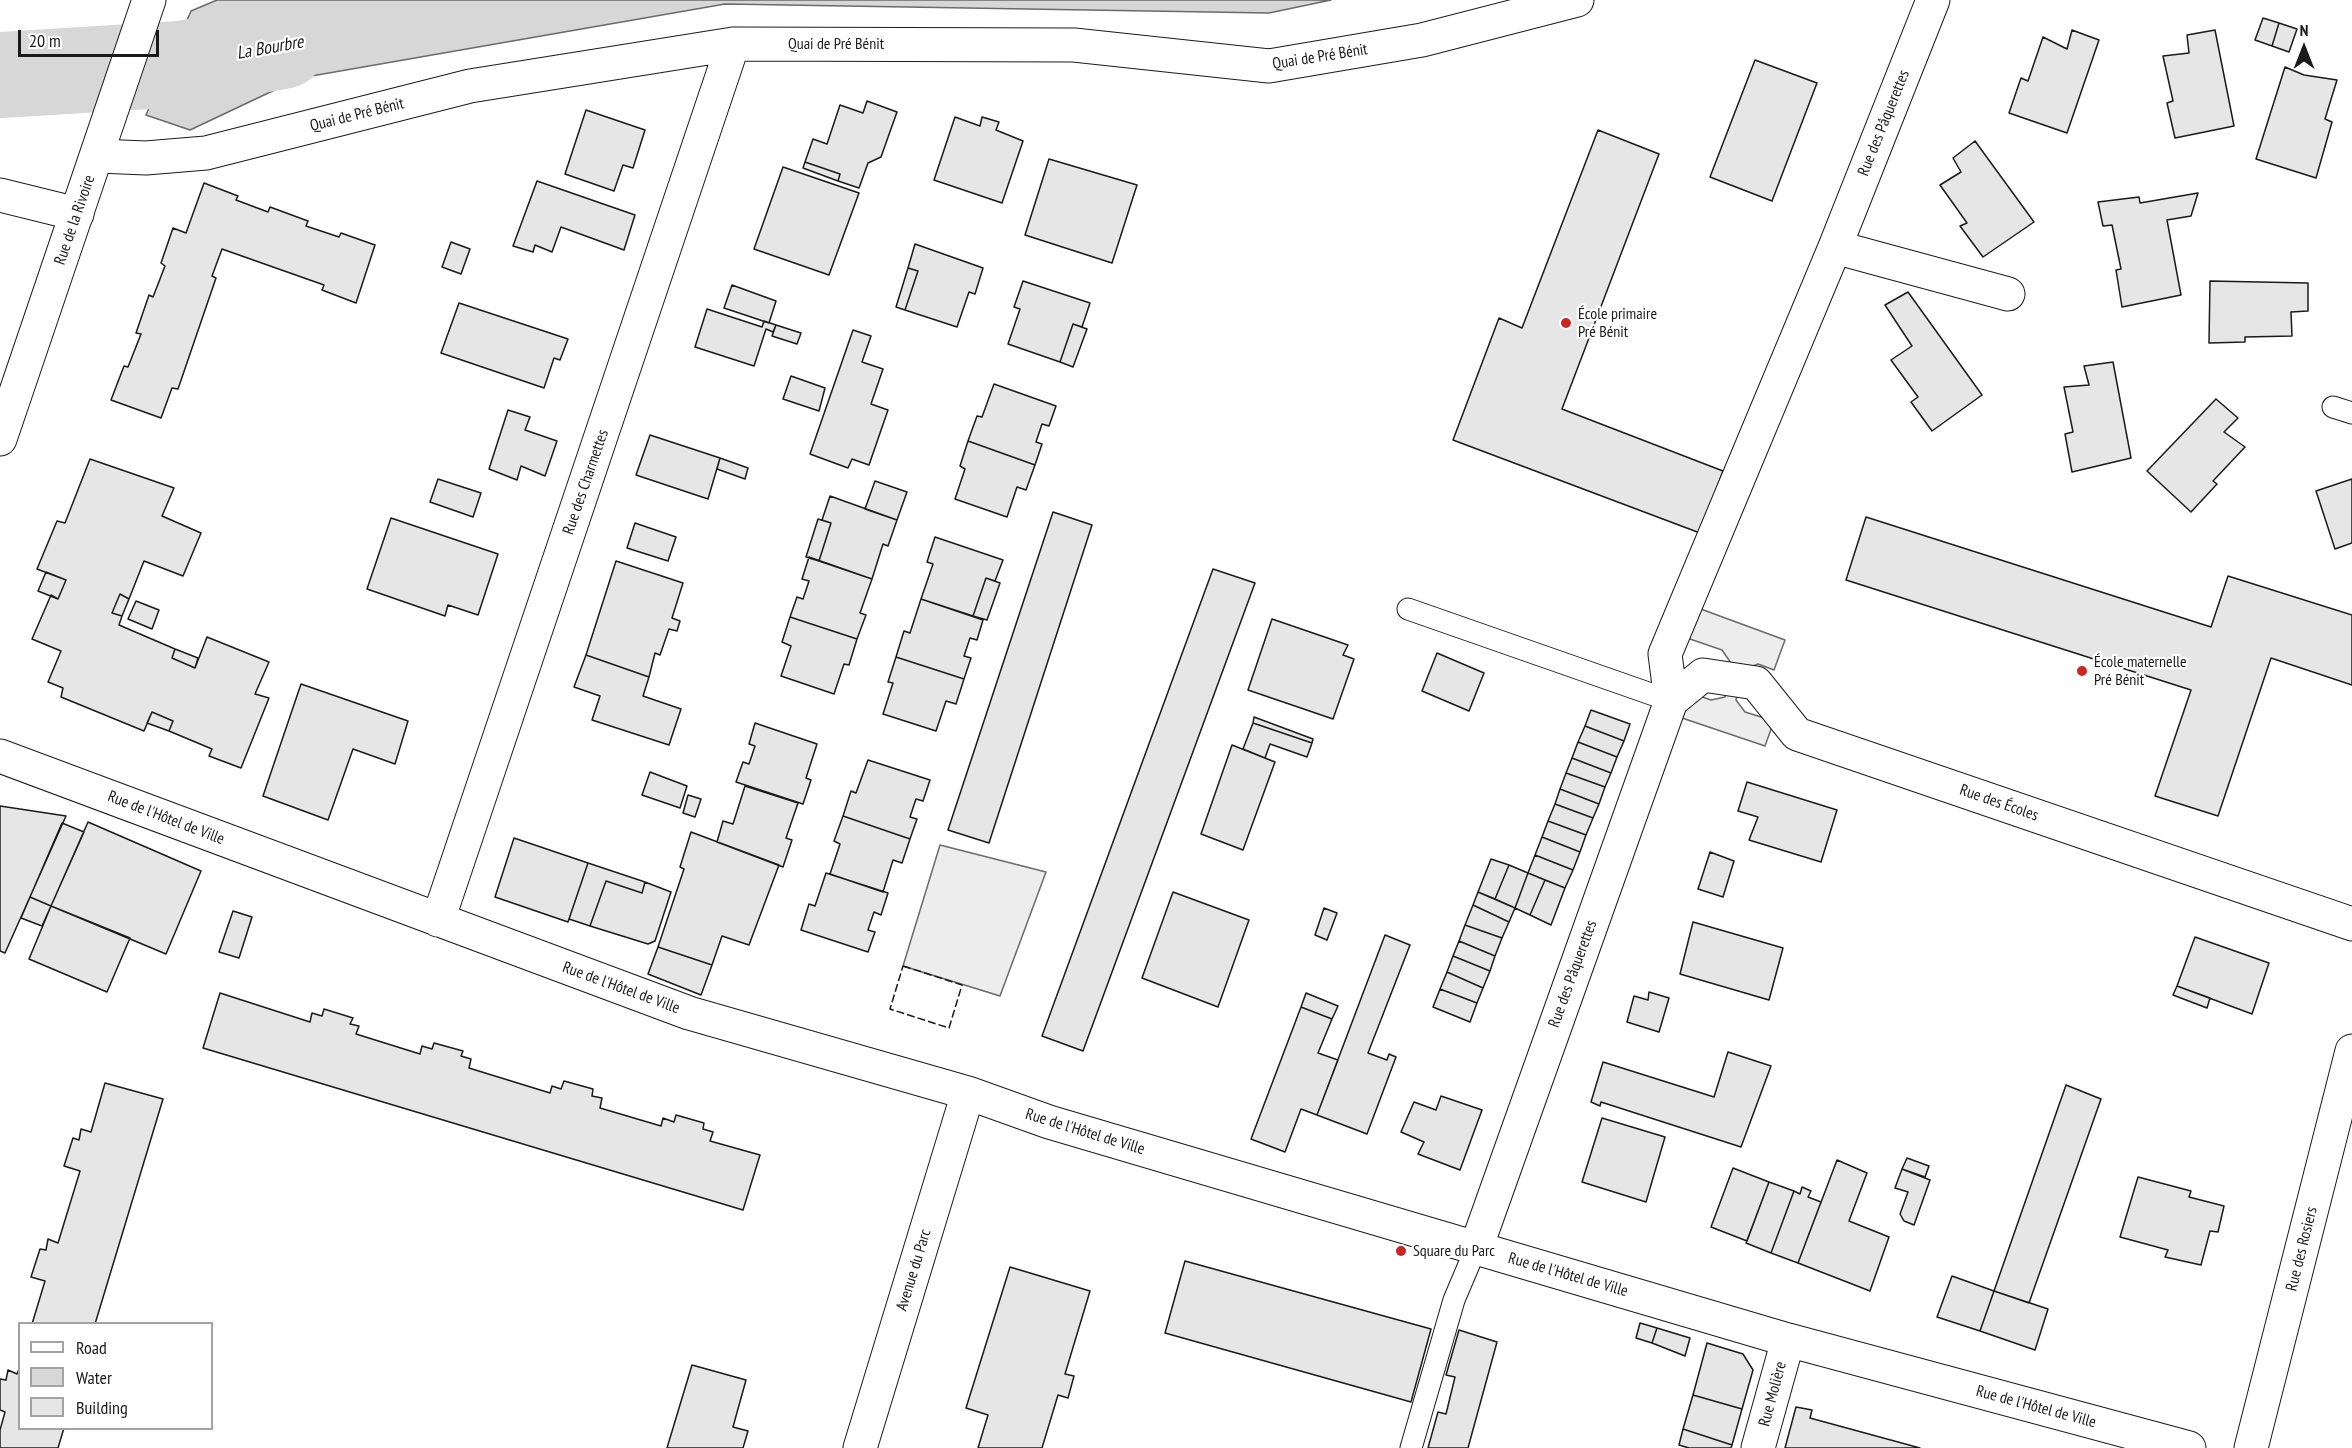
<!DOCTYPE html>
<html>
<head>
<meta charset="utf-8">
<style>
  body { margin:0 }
  #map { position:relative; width:2352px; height:1448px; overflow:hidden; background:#fff; font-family:"PT Sans Narrow",sans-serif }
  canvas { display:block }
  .legend { position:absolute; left:18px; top:1322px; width:195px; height:108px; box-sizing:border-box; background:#fff; border:2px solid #a3a3a3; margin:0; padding:8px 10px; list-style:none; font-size:18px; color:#1a1a1a }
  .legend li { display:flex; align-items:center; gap:12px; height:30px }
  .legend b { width:30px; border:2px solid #a3a3a3 }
  .north { position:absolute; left:2274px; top:18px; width:60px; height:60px; -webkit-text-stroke:4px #fff; paint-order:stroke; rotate:0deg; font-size:16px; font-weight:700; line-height:24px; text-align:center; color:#1a1a1a }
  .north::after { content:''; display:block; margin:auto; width:21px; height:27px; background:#1a1a1a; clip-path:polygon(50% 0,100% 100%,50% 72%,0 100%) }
  .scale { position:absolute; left:18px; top:30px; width:141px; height:27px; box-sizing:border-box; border:3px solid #1a1a1a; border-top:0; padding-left:8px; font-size:18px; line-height:21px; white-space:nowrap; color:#1a1a1a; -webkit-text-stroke:4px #fff; paint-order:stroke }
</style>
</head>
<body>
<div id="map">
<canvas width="2352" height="1448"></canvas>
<ul class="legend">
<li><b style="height:8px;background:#fff"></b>Road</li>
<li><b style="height:16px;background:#d7d7d7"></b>Water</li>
<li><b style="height:16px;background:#e6e6e6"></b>Building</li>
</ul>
<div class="north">N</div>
<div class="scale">20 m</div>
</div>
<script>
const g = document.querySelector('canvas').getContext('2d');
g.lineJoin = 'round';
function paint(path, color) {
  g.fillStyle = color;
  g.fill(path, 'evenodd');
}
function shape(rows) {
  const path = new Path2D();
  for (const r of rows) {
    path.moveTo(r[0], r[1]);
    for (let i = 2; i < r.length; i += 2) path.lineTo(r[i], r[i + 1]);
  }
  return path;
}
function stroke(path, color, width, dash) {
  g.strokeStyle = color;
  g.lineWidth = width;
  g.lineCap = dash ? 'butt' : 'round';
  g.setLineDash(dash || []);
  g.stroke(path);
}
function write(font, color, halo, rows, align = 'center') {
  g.font = font + ' "PT Sans Narrow",sans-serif';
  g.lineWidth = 4.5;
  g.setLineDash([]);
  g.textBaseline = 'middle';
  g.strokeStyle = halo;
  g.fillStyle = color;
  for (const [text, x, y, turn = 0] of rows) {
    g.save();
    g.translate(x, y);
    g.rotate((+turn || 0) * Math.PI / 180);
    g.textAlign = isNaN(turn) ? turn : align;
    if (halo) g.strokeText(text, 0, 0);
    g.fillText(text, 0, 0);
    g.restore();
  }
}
const built = shape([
  [1698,608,1785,640,1774,670,1758,664,1743,670,1736,700,1745,712,1774,721,1765,746,1682,718,1691,693,1711,700,1725,697,1733,666,1722,650,1687,638,1698,608],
  [940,845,1046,872,1000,996,903,966,940,845]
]);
paint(built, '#ededed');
stroke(built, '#6a6a6a', 1.5);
const water = shape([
  [217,0,1331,0,1269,13,725,4,300,78,190,130,146,115,191,11,217,0]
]);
paint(water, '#d7d7d7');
stroke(water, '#6a6a6a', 1.5);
stroke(shape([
  [0,75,180,64,283,46]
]), '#d7d7d7', 86);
const building = shape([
  [2263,18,2279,23,2272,46,2255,40,2263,18],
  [2279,23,2297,29,2289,52,2272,46,2279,23],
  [2072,30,2099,40,2067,133,2009,113,2021,78,2028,81,2043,37,2067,49,2072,30],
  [2215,30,2234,126,2175,138,2167,103,2173,101,2163,56,2189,53,2187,35,2215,30],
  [1755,60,1817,83,1772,201,1710,177,1755,60],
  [2285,67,2304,75,2337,80,2325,119,2332,122,2316,178,2256,159,2285,67],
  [867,101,897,112,881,157,868,163,859,188,838,181,840,174,805,162,813,139,827,144,840,105,863,113,867,101],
  [586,110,645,130,633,168,623,165,614,191,565,174,586,110],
  [955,117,980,126,982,117,999,122,996,130,1023,141,1002,203,934,180,955,117],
  [1598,130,1659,154,1562,409,1723,471,1700,533,1453,440,1499,318,1522,328,1598,130],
  [1975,141,2034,222,1983,257,1960,226,1967,223,1940,185,1961,172,1953,158,1975,141],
  [1049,159,1137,185,1112,263,1025,235,1049,159],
  [805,162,840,174,838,181,803,168,805,162],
  [783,167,859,193,829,275,754,249,783,167],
  [537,181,635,215,624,250,561,227,552,252,535,245,533,252,513,246,537,181],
  [204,183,238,196,236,200,268,212,270,207,308,221,306,226,339,237,341,233,375,245,356,303,322,290,324,285,222,249,212,276,216,278,178,389,172,388,161,418,111,400,124,366,128,367,141,334,136,333,149,295,153,297,165,266,161,263,173,228,186,233,204,183],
  [2198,193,2191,216,2167,220,2181,295,2122,307,2116,270,2121,269,2112,225,2103,226,2098,202,2139,197,2140,203,2198,193],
  [451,242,470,249,461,274,442,267,451,242],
  [915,244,983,268,975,294,969,292,957,327,905,310,918,271,908,268,915,244],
  [908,268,918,271,905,310,896,307,908,268],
  [1023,281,1090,303,1082,327,1073,324,1060,362,1008,344,1020,309,1014,307,1023,281],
  [2210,281,2308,283,2308,311,2291,312,2292,336,2245,337,2245,342,2209,343,2210,281],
  [732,285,776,301,769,323,724,308,732,285],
  [1908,292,1982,395,1932,431,1911,402,1918,397,1891,360,1912,346,1885,305,1908,292],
  [459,303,568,339,560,360,554,358,544,388,441,353,459,303],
  [707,309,762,327,764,321,776,325,773,332,766,329,754,366,695,347,707,309],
  [1073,324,1087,329,1073,367,1060,362,1073,324],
  [776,325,801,333,797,344,772,336,776,325],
  [853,330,871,336,862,362,883,369,871,404,888,410,869,465,852,459,848,468,810,454,853,330],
  [2113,362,2131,458,2072,472,2065,434,2073,432,2064,387,2089,385,2084,366,2113,362],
  [791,376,825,388,819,411,783,399,791,376],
  [994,384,1056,406,1049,426,1042,424,1036,442,1042,444,1035,465,968,441,977,416,982,417,994,384],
  [2216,399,2238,418,2224,432,2245,447,2213,481,2217,484,2191,512,2147,471,2216,399],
  [508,410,530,417,525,430,557,441,545,476,521,466,517,480,489,469,508,410],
  [650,435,720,458,708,499,636,475,650,435],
  [968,441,1035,465,1026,490,1017,487,1007,517,955,499,965,469,960,466,968,441],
  [720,458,748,468,745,479,717,469,720,458],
  [90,459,174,488,162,516,201,533,183,576,144,561,129,599,120,594,112,613,122,616,119,625,175,649,172,658,195,668,207,637,269,662,255,694,269,698,241,768,209,756,212,749,169,731,173,721,152,712,144,731,61,697,63,688,48,682,61,651,32,639,51,595,58,599,66,580,37,569,57,521,65,523,90,459],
  [438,479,481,493,473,517,430,502,438,479],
  [2352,479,2352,543,2335,549,2316,491,2352,479],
  [875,481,907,492,897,520,865,509,875,481],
  [830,496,897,520,888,546,883,544,872,579,819,561,831,523,822,520,830,496],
  [1053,512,1092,525,989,843,948,830,1053,512],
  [1866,517,2211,627,2228,576,2352,615,2352,685,2271,658,2218,816,2155,796,2191,690,1846,580,1866,517],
  [391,518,498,554,478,615,448,605,445,616,367,589,391,518],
  [818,519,831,523,819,561,806,557,818,519],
  [635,523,676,537,668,561,627,548,635,523],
  [935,537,1003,560,995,581,986,578,973,616,921,599,933,564,927,562,935,537],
  [809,557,872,579,860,613,866,615,857,639,790,617,797,597,803,599,809,581,802,579,809,557],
  [616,561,683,583,672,618,680,621,677,631,669,629,660,655,655,653,649,677,586,655,616,561],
  [1213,569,1255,583,1083,1051,1042,1036,1213,569],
  [46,572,66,580,58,599,38,591,46,572],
  [986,578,1000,583,987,620,973,616,986,578],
  [120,594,129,599,122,616,112,613,120,594],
  [921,599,983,620,977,640,970,638,964,656,971,658,964,679,896,657,904,631,910,633,921,599],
  [136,601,159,610,152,629,128,619,136,601],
  [790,617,857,639,849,665,844,664,834,694,781,676,791,646,782,642,790,617],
  [1272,619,1348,645,1343,655,1354,659,1333,719,1248,690,1272,619],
  [175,649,198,658,195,668,172,658,175,649],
  [1437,653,1484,673,1469,711,1422,691,1437,653],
  [586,655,649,677,643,696,681,709,669,745,592,720,600,696,574,687,586,655],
  [896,657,964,679,956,704,946,701,936,731,883,714,893,683,888,682,896,657],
  [301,684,408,721,395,764,353,749,328,820,263,796,301,684],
  [1591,710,1630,724,1624,741,1585,726,1591,710],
  [152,712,173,721,169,731,147,723,152,712],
  [1254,717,1313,739,1312,743,1253,723,1254,717],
  [755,723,817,744,806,778,811,780,803,804,736,782,743,762,749,764,755,746,749,744,755,723],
  [1253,723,1312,743,1307,757,1270,744,1265,758,1243,749,1253,723],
  [1585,726,1624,741,1617,757,1578,742,1585,726],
  [1578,742,1617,757,1611,773,1572,758,1578,742],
  [1232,745,1275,762,1243,850,1201,834,1232,745],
  [1572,758,1611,773,1605,787,1566,773,1572,758],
  [868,760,930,780,923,801,916,799,910,817,917,819,910,839,843,816,851,791,856,793,868,760],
  [650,772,687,786,680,808,642,795,650,772],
  [1566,773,1605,787,1599,804,1560,789,1566,773],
  [1747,782,1837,810,1821,862,1749,840,1758,817,1738,811,1747,782],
  [745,786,798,803,786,838,792,840,783,867,717,842,723,821,733,824,745,786],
  [1560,789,1599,804,1593,818,1555,804,1560,789],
  [688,795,701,799,695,817,683,813,688,795],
  [1555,804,1593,818,1586,835,1548,821,1555,804],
  [0,806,66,816,5,953,0,951,0,806],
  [843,816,910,839,902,863,893,860,883,892,830,874,840,844,834,841,843,816],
  [1548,821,1586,835,1580,852,1542,837,1548,821],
  [88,822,201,871,166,954,51,906,88,822],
  [62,823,84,832,51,906,30,897,62,823],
  [691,832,779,865,749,945,722,936,712,965,658,947,684,869,680,867,691,832],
  [1542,837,1580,852,1573,870,1535,855,1542,837],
  [514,838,588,863,568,922,495,897,514,838],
  [1710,852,1734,861,1723,897,1698,889,1710,852],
  [1535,855,1573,870,1565,888,1528,873,1535,855],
  [1491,859,1509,865,1495,899,1478,892,1491,859],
  [588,863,645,882,642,893,606,881,590,926,569,919,588,863],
  [1509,865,1528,873,1515,908,1495,899,1509,865],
  [826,873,888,893,881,915,874,912,868,930,875,932,868,952,801,930,809,904,815,906,826,873],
  [1528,873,1545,880,1530,915,1515,908,1528,873],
  [1545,880,1565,888,1551,925,1530,915,1545,880],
  [606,881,642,893,645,882,671,892,655,941,648,944,590,926,606,881],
  [1173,892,1249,920,1218,1007,1142,978,1173,892],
  [1478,892,1515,908,1509,922,1473,905,1478,892],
  [30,897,51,906,42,926,21,918,30,897],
  [1473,905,1509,922,1502,938,1465,925,1473,905],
  [51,906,130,938,107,992,29,959,51,906],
  [1324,908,1337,913,1327,940,1315,935,1324,908],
  [233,911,252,917,239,958,219,952,233,911],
  [1693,922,1783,948,1769,1000,1680,974,1693,922],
  [1465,925,1502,938,1495,956,1459,941,1465,925],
  [1385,935,1410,945,1368,1053,1387,1060,1389,1054,1396,1057,1367,1134,1317,1115,1385,935],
  [2195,937,2269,963,2252,1014,2177,986,2195,937],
  [1459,941,1495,956,1490,971,1453,956,1459,941],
  [658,947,712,965,701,995,648,974,658,947],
  [1453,956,1490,971,1483,988,1447,972,1453,956],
  [1447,972,1483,988,1477,1003,1440,989,1447,972],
  [2177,986,2210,998,2207,1008,2173,995,2177,986],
  [1440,989,1477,1003,1470,1022,1433,1007,1440,989],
  [1649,992,1669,998,1659,1032,1627,1022,1634,996,1648,1000,1649,992],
  [220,993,310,1022,312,1013,322,1016,324,1009,353,1018,350,1024,359,1026,356,1034,420,1054,422,1046,432,1049,434,1043,463,1051,461,1056,471,1059,469,1068,550,1093,552,1086,561,1089,564,1081,593,1089,592,1096,602,1098,600,1108,661,1126,663,1118,674,1122,676,1115,704,1123,703,1129,713,1132,710,1141,760,1155,743,1210,203,1048,220,993],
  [1306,993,1338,1006,1332,1019,1301,1007,1306,993],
  [1301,1007,1332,1019,1318,1053,1338,1060,1317,1115,1301,1109,1285,1152,1251,1139,1301,1007],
  [1728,1052,1771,1066,1741,1147,1601,1102,1600,1106,1591,1102,1603,1062,1714,1097,1728,1052],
  [105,1083,163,1099,95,1324,32,1324,45,1281,31,1277,40,1249,46,1250,48,1239,58,1243,80,1171,64,1166,73,1138,79,1140,81,1129,91,1132,105,1083],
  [2066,1085,2101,1099,2029,1303,1994,1291,2066,1085],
  [1441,1096,1482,1110,1460,1170,1418,1154,1424,1142,1401,1132,1414,1102,1436,1110,1441,1096],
  [1602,1118,1665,1137,1646,1202,1582,1182,1602,1118],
  [1907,1158,1929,1166,1925,1177,1902,1169,1907,1158],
  [1837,1160,1867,1173,1849,1221,1889,1237,1870,1291,1798,1263,1837,1160],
  [1733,1168,1769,1182,1747,1241,1711,1227,1733,1168],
  [1902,1169,1930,1180,1914,1225,1904,1221,1900,1214,1908,1192,1895,1188,1902,1169],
  [2138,1177,2191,1191,2189,1197,2224,1206,2218,1232,2210,1231,2201,1265,2165,1257,2168,1250,2120,1237,2138,1177],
  [1769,1182,1794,1191,1771,1253,1746,1243,1769,1182],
  [1802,1187,1811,1191,1808,1197,1821,1202,1798,1263,1771,1253,1794,1191,1800,1194,1802,1187],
  [1185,1261,1431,1329,1411,1402,1165,1333,1185,1261],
  [1010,1267,1090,1291,1065,1374,1074,1376,1068,1398,1058,1395,1042,1448,978,1448,988,1415,966,1408,1010,1267],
  [1952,1276,1994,1291,1980,1331,1937,1317,1952,1276],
  [1994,1291,2048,1309,2035,1350,1980,1331,1994,1291],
  [1640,1323,1657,1328,1652,1343,1636,1338,1640,1323],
  [1657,1328,1690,1338,1685,1356,1652,1343,1657,1328],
  [1459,1330,1497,1342,1468,1448,1428,1448,1438,1412,1446,1414,1455,1377,1446,1375,1459,1330],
  [1707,1343,1743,1354,1753,1370,1742,1409,1693,1395,1707,1343],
  [692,1365,746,1380,733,1427,748,1431,743,1448,667,1448,692,1365],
  [20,1367,20,1428,64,1428,58,1448,0,1448,0,1430,5,1412,0,1410,0,1379,6,1380,8,1370,17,1374,20,1367],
  [1693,1395,1742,1409,1732,1445,1683,1429,1693,1395],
  [1796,1407,1812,1410,1810,1418,1920,1448,1785,1448,1796,1407],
  [1683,1429,1732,1445,1731,1448,1689,1448,1679,1445,1683,1429]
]);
paint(building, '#e6e6e6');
stroke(building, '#1a1a1a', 1.5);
const lane = shape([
  [2333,407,2352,413],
  [1408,609,1671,701],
  [1411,1448,1454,1300,1476,1248]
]);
const street = shape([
  [98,156,146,158,206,153,470,86,733,44,1074,45,1269,66,1422,40,1577,0],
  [0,195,77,214],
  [1835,247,2008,294],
  [1671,701,1703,675,1756,683,1797,734,2352,924],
  [0,756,689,1013,968,1093,1049,1122,1788,1340,2189,1448],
  [438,920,733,44],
  [1476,1248,1671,701,1665,654,1835,247,1933,0],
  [860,1448,968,1093],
  [1758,1448,1788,1340],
  [2251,1448,2352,1051]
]);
const secondary = shape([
  [0,439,149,0]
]);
stroke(lane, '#1a1a1a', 23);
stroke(street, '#1a1a1a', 35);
stroke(secondary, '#1a1a1a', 35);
stroke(lane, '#fff', 21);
stroke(street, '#fff', 33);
stroke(secondary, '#fff', 33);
stroke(shape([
  [903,966,962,985,949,1028,890,1009,903,966]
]), '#1a1a1a', 1.5, [8, 3]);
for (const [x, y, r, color] of [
  [1566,323,6,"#c62828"],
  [2082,671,6,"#c62828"],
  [1401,1251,6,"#c62828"]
]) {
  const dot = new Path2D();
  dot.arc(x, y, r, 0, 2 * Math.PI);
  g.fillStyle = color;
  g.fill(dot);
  stroke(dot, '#fff', 2);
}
write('16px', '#1a1a1a', '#fff', [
  ["Quai de Pré Bénit",836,44],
  ["Quai de Pré Bénit",1320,57,-9],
  ["Quai de Pré Bénit",357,115,-14],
  ["Rue des Pâquerettes",1884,123,-68],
  ["Rue de la Rivoire",75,220,-71],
  ["Rue des Charmettes",586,482,-71],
  ["Rue des Écoles",1999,803,19],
  ["Rue de l'Hôtel de Ville",166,818,21],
  ["Rue des Pâquerettes",1573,974,-70],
  ["Rue de l'Hôtel de Ville",621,988,20],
  ["Rue de l'Hôtel de Ville",1085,1132,17],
  ["Rue des Rosiers",2302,1249,-76],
  ["Avenue du Parc",914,1270,-73],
  ["Rue de l'Hôtel de Ville",1568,1275,16],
  ["Rue Molière",1773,1394,-75],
  ["Rue de l'Hôtel de Ville",2036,1407,15]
]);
write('16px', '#1a1a1a', '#fff', [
  ["École primaire",1578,314],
  ["Pré Bénit",1578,332],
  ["École maternelle",2094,662],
  ["Pré Bénit",2094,680],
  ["Square du Parc",1413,1251]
], 'left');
write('italic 18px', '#1a1a1a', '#fff', [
  ["La Bourbre",270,48,-10]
]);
</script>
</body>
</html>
